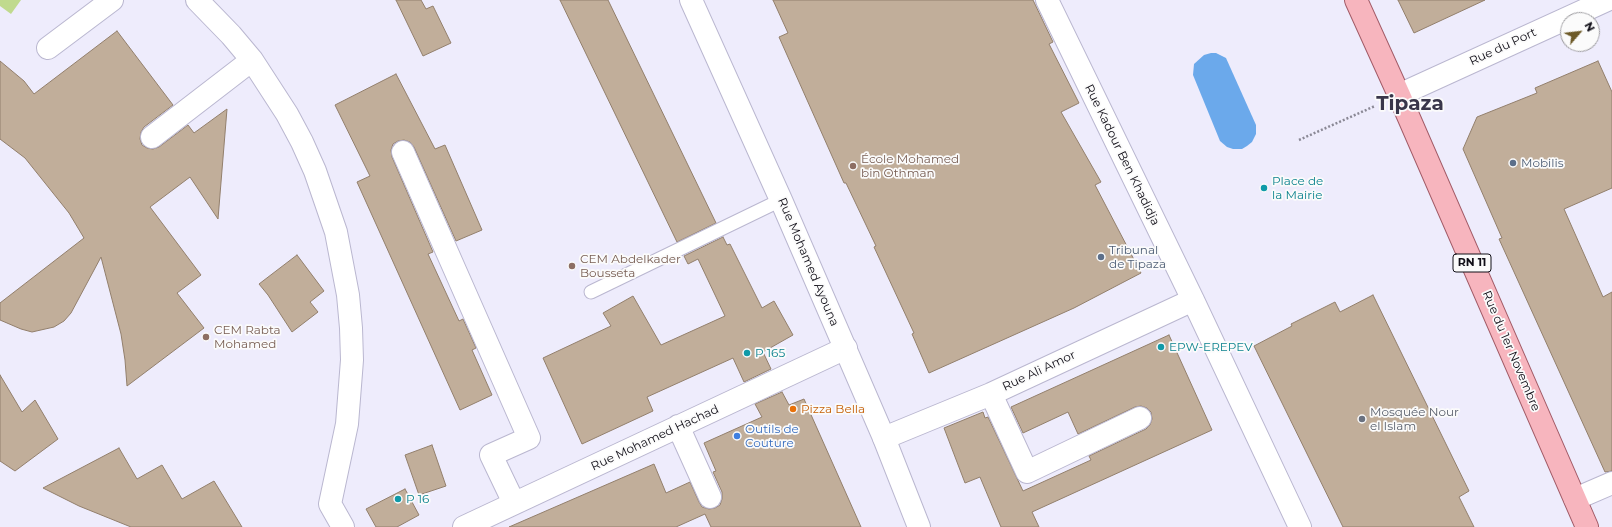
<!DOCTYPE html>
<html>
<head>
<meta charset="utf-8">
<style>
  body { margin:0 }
  #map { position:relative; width:1612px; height:527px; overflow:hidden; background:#eeecfc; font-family:Montserrat,sans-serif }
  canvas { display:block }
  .north { position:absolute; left:1560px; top:12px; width:40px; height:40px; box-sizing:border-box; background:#fbfbfb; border:1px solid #9d9ca0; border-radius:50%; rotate:62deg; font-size:11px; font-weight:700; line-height:16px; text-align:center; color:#100e17 }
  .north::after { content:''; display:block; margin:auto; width:14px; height:18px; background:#6d5a28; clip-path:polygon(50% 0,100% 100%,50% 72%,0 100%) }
</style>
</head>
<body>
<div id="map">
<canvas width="1612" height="527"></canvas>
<div class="north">N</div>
</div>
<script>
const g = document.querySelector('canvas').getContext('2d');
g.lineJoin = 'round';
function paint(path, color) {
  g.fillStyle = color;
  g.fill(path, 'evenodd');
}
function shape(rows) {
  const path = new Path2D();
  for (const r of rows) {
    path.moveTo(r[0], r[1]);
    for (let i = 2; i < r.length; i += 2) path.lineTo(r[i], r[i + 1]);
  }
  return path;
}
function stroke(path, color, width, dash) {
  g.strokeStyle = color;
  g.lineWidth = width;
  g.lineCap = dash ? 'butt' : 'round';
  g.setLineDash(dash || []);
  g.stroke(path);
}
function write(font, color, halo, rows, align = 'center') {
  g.font = font + ' Montserrat,sans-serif';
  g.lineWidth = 3.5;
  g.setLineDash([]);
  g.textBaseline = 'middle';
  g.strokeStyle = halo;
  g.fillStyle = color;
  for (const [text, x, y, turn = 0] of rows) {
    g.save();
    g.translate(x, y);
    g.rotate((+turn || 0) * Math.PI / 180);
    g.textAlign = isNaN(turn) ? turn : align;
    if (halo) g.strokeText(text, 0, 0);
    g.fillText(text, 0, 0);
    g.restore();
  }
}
paint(shape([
  [0,0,21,0,11,14,0,6]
]), '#c0da8e');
paint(shape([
  [1211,53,1216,53,1226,58,1256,125,1256,134,1252,142,1247,146,1242,149,1233,149,1227,147,1220,141,1193,75,1194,64,1204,55]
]), '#6ba9eb');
const building = shape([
  [396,0,421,0,426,9,433,6,451,43,423,56,396,0],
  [560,0,608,0,716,223,677,242,560,0],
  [773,0,1033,0,1053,42,1049,44,1079,103,1061,112,1101,182,1095,185,1141,273,1074,308,929,373,912,334,914,333,874,247,876,246,846,183,844,183,779,37,788,33,773,0],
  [1398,0,1485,0,1414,33,1398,0],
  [117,31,173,105,144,127,141,132,140,139,142,145,147,148,153,149,159,147,188,125,194,133,227,109,218,219,190,177,150,207,201,275,177,293,204,328,127,386,125,360,121,334,101,257,71,313,64,321,54,327,32,332,21,329,0,320,0,303,84,238,69,213,25,158,0,139,0,61,24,81,34,94,117,31],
  [1598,61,1612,92,1612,188,1564,209,1603,297,1612,292,1612,471,1605,472,1499,239,1502,238,1463,149,1477,117,1537,93,1535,88,1598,61],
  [396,74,435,149,445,145,482,230,456,241,414,147,410,142,404,140,398,141,393,144,391,150,392,157,433,252,428,254,459,321,463,319,476,348,472,350,492,395,460,410,357,182,370,176,335,105,396,74],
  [723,237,727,245,730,244,762,308,774,301,793,335,763,352,771,369,744,382,733,358,647,397,653,411,582,444,543,358,611,326,603,313,633,296,661,345,725,316,698,259,688,264,684,256,723,237],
  [297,255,324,291,310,302,318,312,292,332,268,295,259,284,297,255],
  [1373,295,1469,491,1459,497,1474,527,1343,527,1254,346,1292,326,1291,324,1335,302,1340,312,1373,295],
  [1169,335,1212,430,1032,512,1039,527,1001,527,980,477,965,483,944,428,983,412,985,418,988,417,1023,491,1091,460,1089,456,1146,429,1150,425,1152,419,1151,412,1147,408,1141,406,1135,407,1078,434,1068,412,1023,433,1011,407,1169,335],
  [0,375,22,412,35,400,58,439,15,471,0,461,0,375],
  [782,392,789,405,804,399,861,527,711,527,705,514,676,527,509,527,654,464,666,493,690,482,699,502,702,507,709,509,715,508,720,505,722,499,722,492,713,472,716,471,704,443,762,417,755,404,782,392],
  [432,445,446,486,419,495,405,455,432,445],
  [119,448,137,479,162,465,182,499,214,481,242,527,131,527,79,506,43,488,119,448],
  [405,489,419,515,397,527,376,527,366,509,405,489]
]);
paint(building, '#c1ae9a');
stroke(building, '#927f6c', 1);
const service = shape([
  [591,292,781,200]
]);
const minor = shape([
  [197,0,231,35,252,60,287,114,302,142,315,171,336,232,348,295,351,328,352,360,347,424,330,504,343,527],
  [1047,0,1193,300,1300,527],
  [48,48,112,0],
  [1399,95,1607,0],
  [152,137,252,60],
  [403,152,529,438,491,455,514,503],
  [991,394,1027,472,1140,418],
  [678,426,710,497],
  [884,438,991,394,1193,300],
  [1575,499,1612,483],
  [464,527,846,348]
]);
const secondary = shape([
  [691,0,781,200,884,438,919,527]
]);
const primary = shape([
  [1356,0,1399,95,1587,527]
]);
stroke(service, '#bab7d0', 15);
stroke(minor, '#bab7d0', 24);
stroke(secondary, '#bab7d0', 24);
stroke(primary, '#a25b67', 24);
stroke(shape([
  [1299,140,1375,106]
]), '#8a8895', 2.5, [2, 2]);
stroke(service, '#fff', 13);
stroke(minor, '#fff', 22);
stroke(secondary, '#fff', 22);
stroke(primary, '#f7b5be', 22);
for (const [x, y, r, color] of [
  [1513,163,4,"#5c6f8a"],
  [853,166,4,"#8d6e63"],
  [1264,188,4,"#0f9aa8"],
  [1101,257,4,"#5c6f8a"],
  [572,266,4,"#8d6e63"],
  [206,337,4,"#8d6e63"],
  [1161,347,4,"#0f9aa8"],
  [747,353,4,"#0f9aa8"],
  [793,409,4,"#e8710a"],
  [1362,419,4,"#6b7280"],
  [737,436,4,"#3f7fe0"],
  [398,499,4,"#0f9aa8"]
]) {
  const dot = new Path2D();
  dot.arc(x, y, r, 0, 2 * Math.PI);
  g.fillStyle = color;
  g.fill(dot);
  stroke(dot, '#fbfbfb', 1.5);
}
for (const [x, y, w] of [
  [1472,263,38]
]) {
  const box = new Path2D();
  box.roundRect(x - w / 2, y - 9, w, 18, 3);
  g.fillStyle = '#fbfbfb';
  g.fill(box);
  stroke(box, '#100e17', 1);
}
write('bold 11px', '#100e17', null, [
  ["RN 11",1472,263]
]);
write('12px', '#100e17', '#fbfbfb', [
  ["Rue du Port",1503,47,-25],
  ["Rue Kadour Ben Khadidja",1122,155,64],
  ["Rue Mohamed Ayouna",808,262,67],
  ["Rue du 1er Novembre",1511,351,67],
  ["Rue Ali Amor",1039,371,-25],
  ["Rue Mohamed Hachad",655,438,-25]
]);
write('12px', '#785e54', '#fbfbfb', [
  ["École Mohamed",861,159],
  ["bin Othman",861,173],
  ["CEM Abdelkader",580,259],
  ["Bousseta",580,273],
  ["CEM Rabta",214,330],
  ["Mohamed",214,344]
], 'left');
write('12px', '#4e5e75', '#fbfbfb', [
  ["Mobilis",1521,163],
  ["Tribunal",1109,250],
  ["de Tipaza",1109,264]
], 'left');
write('12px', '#0d838f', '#fbfbfb', [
  ["Place de",1272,181],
  ["la Mairie",1272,195],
  ["EPW-EREPEV",1169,347],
  ["P 165",755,353],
  ["P 16",406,499]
], 'left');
write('12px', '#c56008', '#fbfbfb', [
  ["Pizza Bella",801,409]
], 'left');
write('12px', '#5b616d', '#fbfbfb', [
  ["Mosquée Nour",1370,412],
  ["el Islam",1370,426]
], 'left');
write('12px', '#366cbe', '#fbfbfb', [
  ["Outils de",745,429],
  ["Couture",745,443]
], 'left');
write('bold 20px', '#39364a', '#fbfbfb', [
  ["Tipaza",1410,104]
]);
</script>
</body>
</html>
